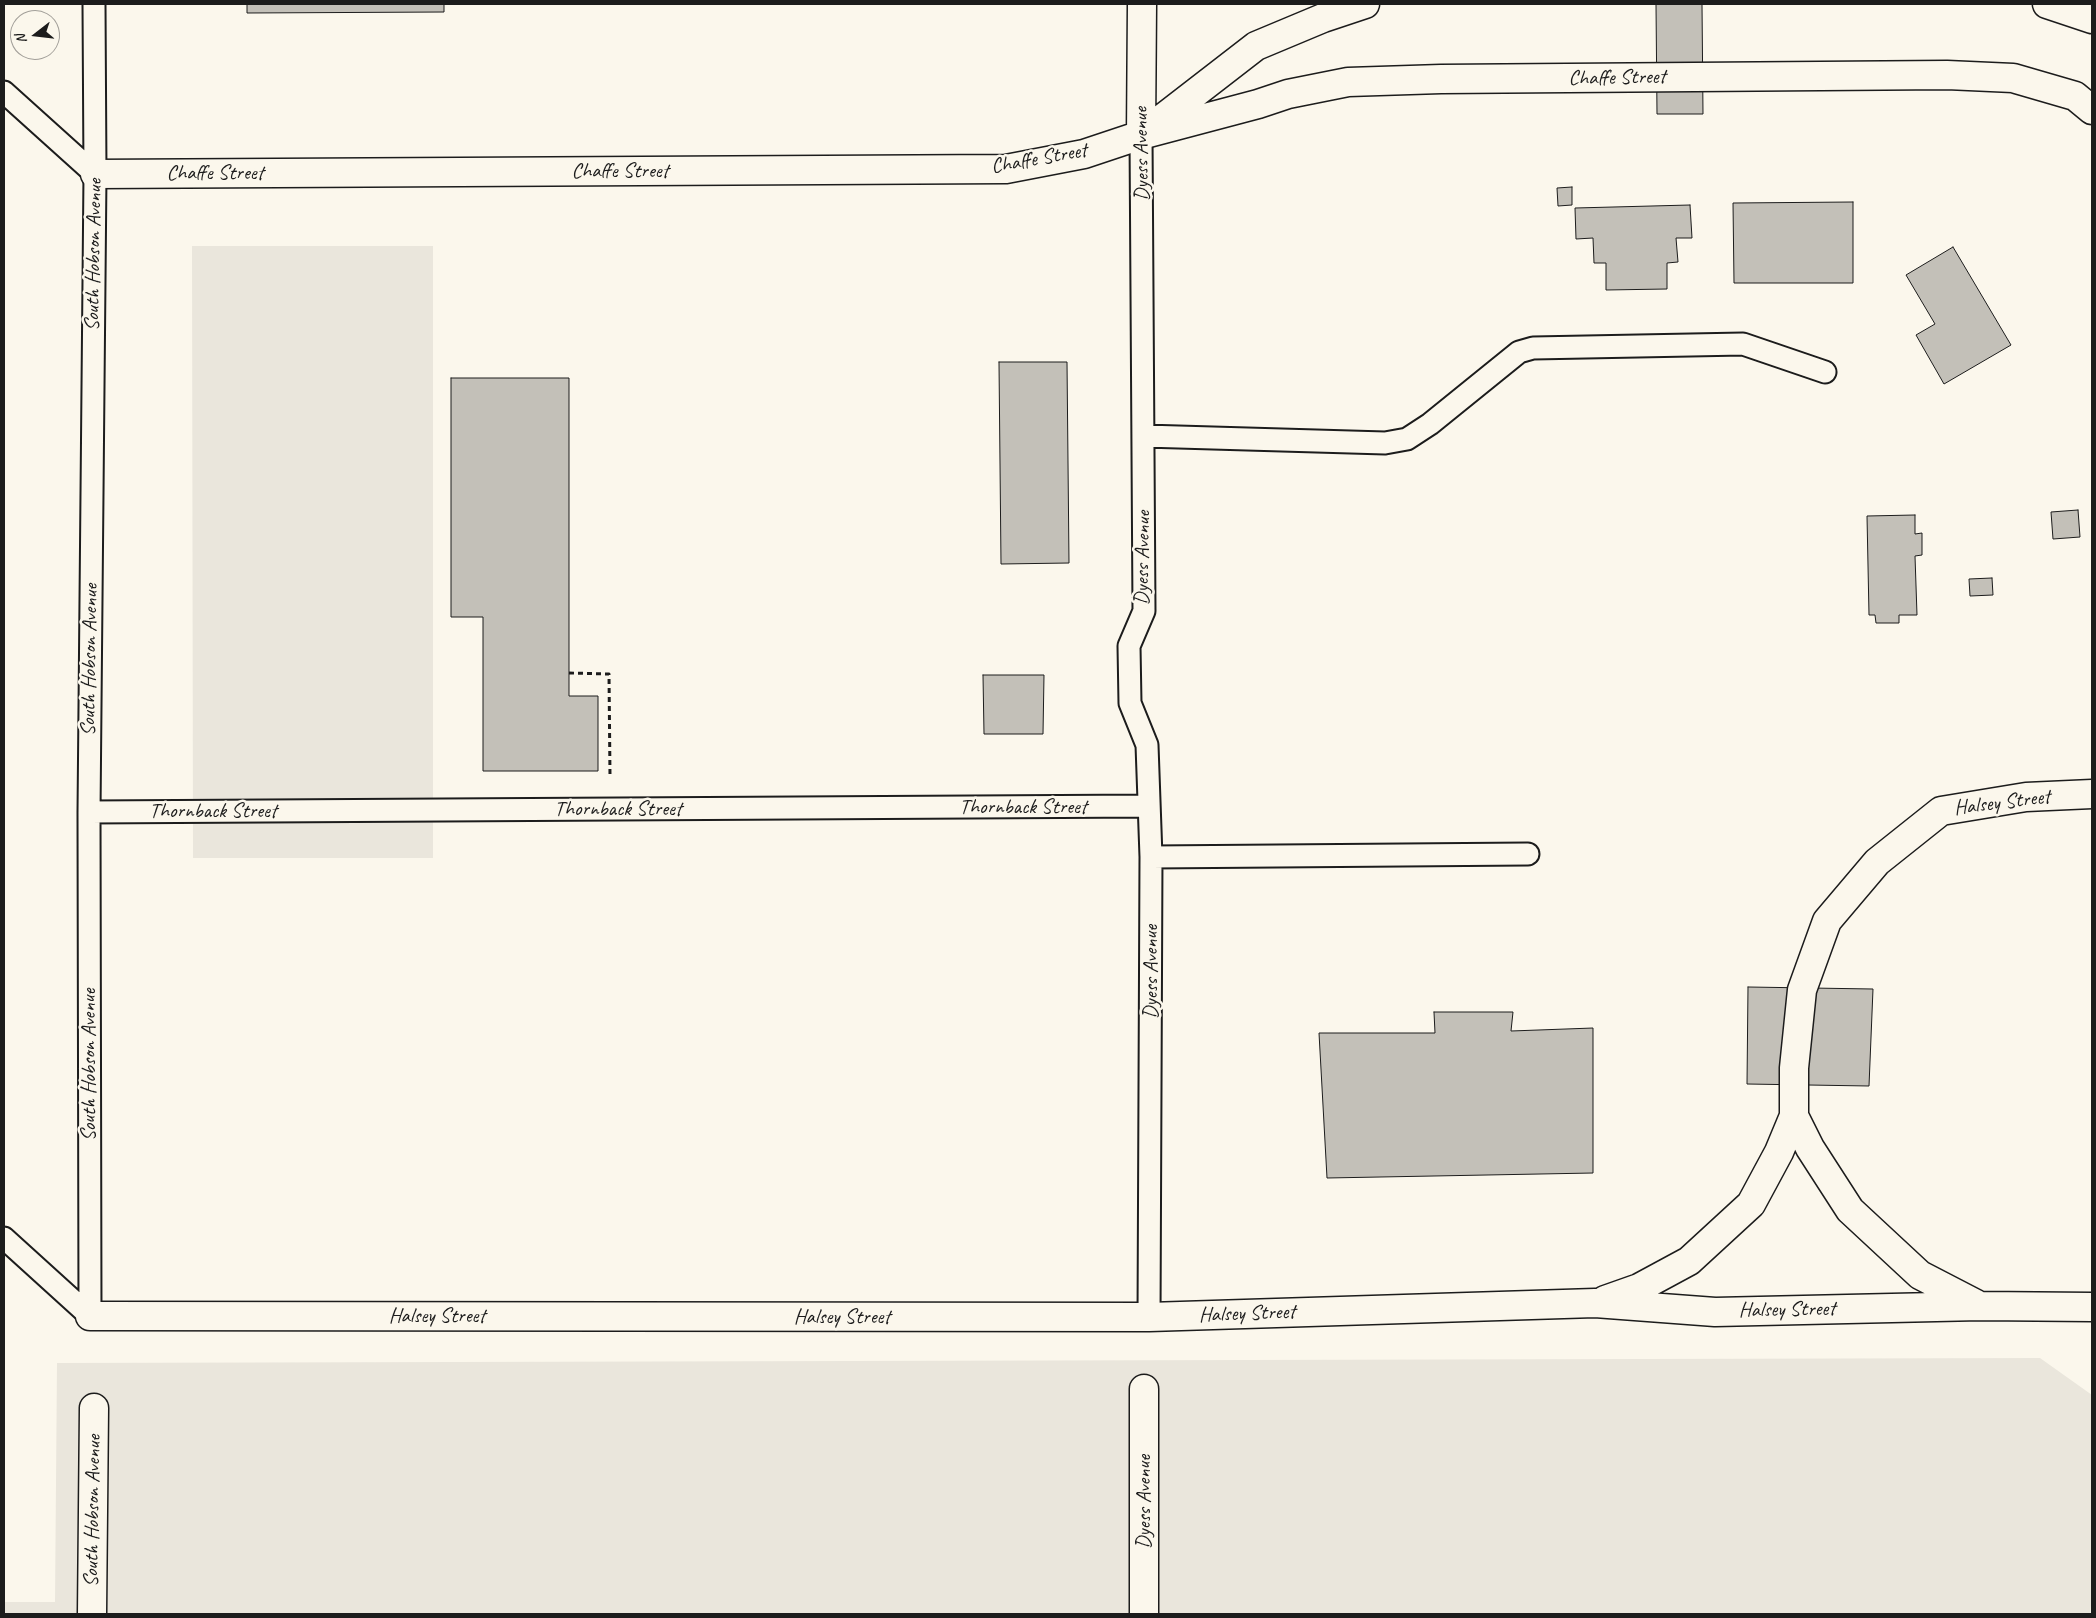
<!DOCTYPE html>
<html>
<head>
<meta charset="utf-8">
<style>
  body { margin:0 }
  #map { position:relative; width:2096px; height:1618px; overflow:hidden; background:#fbf7ec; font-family:Caveat,sans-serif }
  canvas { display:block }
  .frame { position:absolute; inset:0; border:5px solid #1c1c1c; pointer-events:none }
  .north { position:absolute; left:10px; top:10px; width:50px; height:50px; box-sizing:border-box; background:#fbf7ec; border:1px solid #a29f99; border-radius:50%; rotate:254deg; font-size:14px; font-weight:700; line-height:20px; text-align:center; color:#1c1c1c }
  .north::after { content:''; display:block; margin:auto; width:18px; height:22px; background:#1c1c1c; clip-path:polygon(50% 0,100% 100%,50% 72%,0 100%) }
</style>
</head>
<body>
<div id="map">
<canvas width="2096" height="1618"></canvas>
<div class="frame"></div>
<div class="north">N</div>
</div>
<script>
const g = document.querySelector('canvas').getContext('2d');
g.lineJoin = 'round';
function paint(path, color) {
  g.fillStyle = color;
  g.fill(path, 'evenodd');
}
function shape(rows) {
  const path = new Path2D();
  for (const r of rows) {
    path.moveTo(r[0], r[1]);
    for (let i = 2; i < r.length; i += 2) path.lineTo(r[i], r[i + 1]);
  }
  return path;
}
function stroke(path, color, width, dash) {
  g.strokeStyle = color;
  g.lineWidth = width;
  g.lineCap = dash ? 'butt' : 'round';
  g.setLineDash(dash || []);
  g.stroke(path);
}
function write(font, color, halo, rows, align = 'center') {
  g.font = font + ' Caveat,sans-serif';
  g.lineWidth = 5;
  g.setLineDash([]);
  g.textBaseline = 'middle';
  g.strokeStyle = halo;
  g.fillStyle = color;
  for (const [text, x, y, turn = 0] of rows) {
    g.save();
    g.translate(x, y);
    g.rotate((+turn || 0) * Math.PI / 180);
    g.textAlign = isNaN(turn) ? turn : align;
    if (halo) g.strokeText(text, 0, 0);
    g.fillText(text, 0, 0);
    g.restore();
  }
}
paint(shape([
  [192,246,433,246,433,858,193,858],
  [2040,1358,2092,1395,2092,1597,2090,1614,4,1614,4,1602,55,1602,57,1363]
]), '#eae6dc');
const building = shape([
  [247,4,444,4,444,12,247,13,247,4],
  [1656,4,1702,4,1703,114,1657,114,1656,4],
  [1572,187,1572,205,1558,206,1557,188,1572,187],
  [1853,202,1853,283,1734,283,1733,203,1853,202],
  [1690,205,1692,238,1676,238,1678,262,1667,263,1667,289,1606,290,1606,263,1594,263,1593,238,1576,239,1575,208,1690,205],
  [1953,247,2011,345,1944,384,1916,335,1935,324,1906,275,1953,247],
  [999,362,1067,362,1069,563,1001,564,999,362],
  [451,378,569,378,569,696,598,696,598,771,483,771,483,617,451,617,451,378],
  [2078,510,2080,537,2053,539,2051,512,2078,510],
  [1915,515,1915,534,1922,533,1922,555,1915,556,1917,615,1899,615,1899,623,1876,623,1875,615,1869,615,1867,516,1915,515],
  [1992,578,1993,595,1970,596,1969,579,1992,578],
  [983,675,1044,675,1043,734,984,734,983,675],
  [1748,987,1873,989,1869,1086,1747,1084,1748,987],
  [1434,1012,1513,1012,1511,1031,1593,1028,1593,1173,1327,1178,1319,1033,1435,1033,1434,1012]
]);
paint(building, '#c3c0b8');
stroke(building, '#1c1c1c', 1);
const lane = shape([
  [4,92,95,174],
  [1141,135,1144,611,1129,646,1130,703,1147,745,1151,857,1149,1317],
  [1144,436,1385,443,1407,439,1430,424,1519,352,1533,348,1743,344,1825,372],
  [89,812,1148,806],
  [1151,857,1528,854],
  [4,1238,90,1316],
  [90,1316,89,812,95,174,94,4]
]);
const street = shape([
  [2047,4,2092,19],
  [1150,128,1256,46,1323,18,1365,4],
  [1141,135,1142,4],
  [95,174,1006,169,1084,154,1141,135,1258,104,1288,94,1348,82,1441,79,1947,75,2013,78,2075,96,2092,110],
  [1794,1116,1810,1148,1850,1210,1920,1275,1976,1304],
  [1605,1300,1639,1288,1689,1261,1751,1204,1779,1152,1794,1116,1794,1068,1802,990,1827,921,1877,862,1941,811,2026,797,2092,794],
  [90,1316,1149,1317,1595,1303,1715,1312,1980,1306,2092,1307],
  [1144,1389,1144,1614],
  [92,1614,94,1408]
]);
stroke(lane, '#1c1c1c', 25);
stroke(street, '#1c1c1c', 31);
stroke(shape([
  [569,673,609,674,610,776]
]), '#1c1c1c', 3, [5, 4]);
stroke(lane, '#fbf7ec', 21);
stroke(street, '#fbf7ec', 28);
write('21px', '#1c1c1c', '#fbf7ec', [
  ["Chaffe Street",1617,78,-1],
  ["Dyess Avenue",1142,154,-91],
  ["Chaffe Street",1039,159,-10],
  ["Chaffe Street",620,171],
  ["Chaffe Street",215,173],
  ["South Hobson Avenue",94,255,-89],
  ["Dyess Avenue",1143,558,-89],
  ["South Hobson Avenue",90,660,-89],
  ["Halsey Street",2002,803,-7],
  ["Thornback Street",1023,807],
  ["Thornback Street",618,809],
  ["Thornback Street",213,811],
  ["Dyess Avenue",1151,972,-90],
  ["South Hobson Avenue",89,1065,-90],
  ["Halsey Street",1787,1310,-1],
  ["Halsey Street",1247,1314,-2],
  ["Halsey Street",437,1316],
  ["Halsey Street",842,1317],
  ["Dyess Avenue",1144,1502,-90],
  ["South Hobson Avenue",93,1511,-89]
]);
</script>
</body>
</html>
